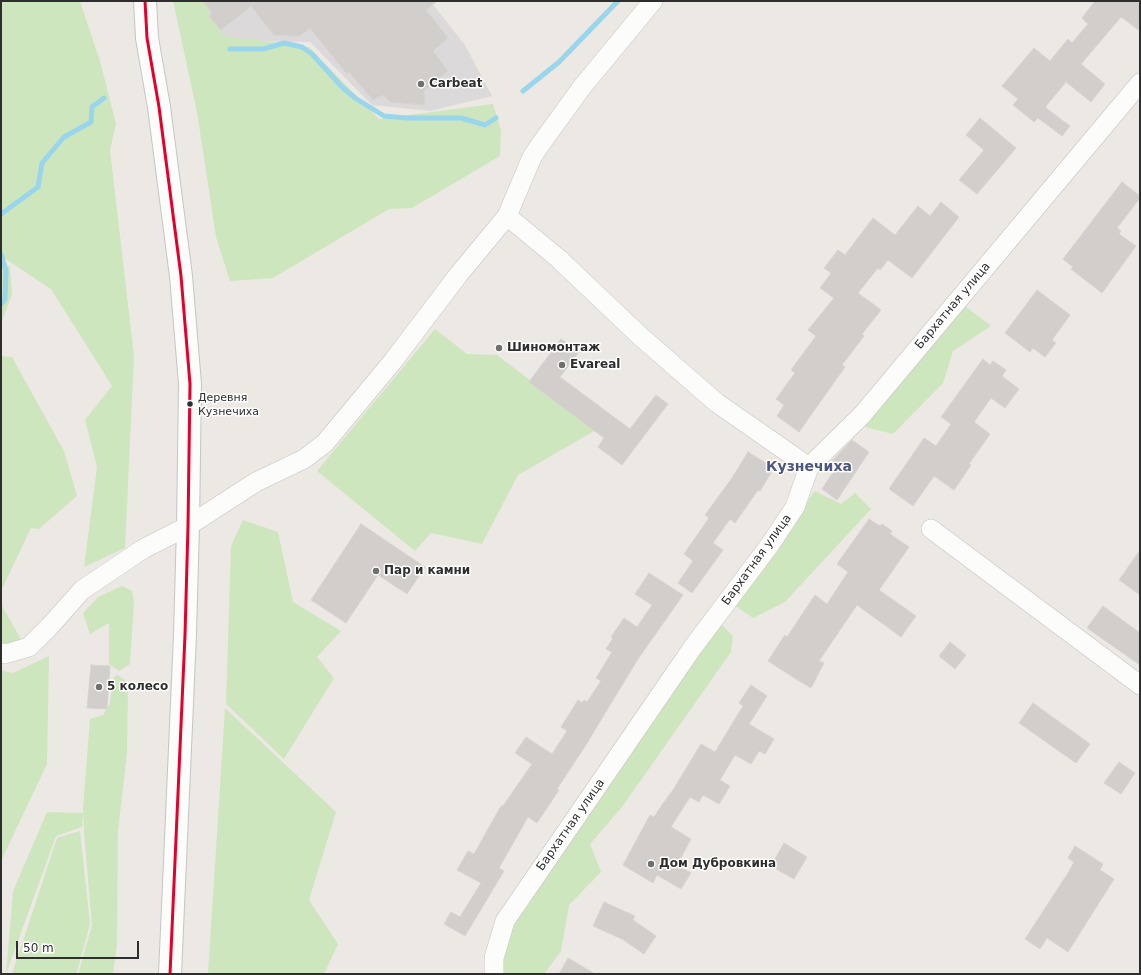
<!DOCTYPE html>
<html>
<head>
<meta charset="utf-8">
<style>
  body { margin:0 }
  #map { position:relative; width:1141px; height:975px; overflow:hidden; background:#ece8e4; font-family:"DejaVu Sans",sans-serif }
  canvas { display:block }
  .frame { position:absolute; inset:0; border:2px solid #2e2e2e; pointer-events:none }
  .scale { position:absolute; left:16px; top:941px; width:123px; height:18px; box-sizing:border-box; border:2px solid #2e2e2e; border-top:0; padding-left:5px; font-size:12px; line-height:14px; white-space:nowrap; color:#2e2e2e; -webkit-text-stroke:3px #fff; paint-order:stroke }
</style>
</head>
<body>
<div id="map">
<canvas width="1141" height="975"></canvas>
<div class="frame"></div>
<div class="scale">50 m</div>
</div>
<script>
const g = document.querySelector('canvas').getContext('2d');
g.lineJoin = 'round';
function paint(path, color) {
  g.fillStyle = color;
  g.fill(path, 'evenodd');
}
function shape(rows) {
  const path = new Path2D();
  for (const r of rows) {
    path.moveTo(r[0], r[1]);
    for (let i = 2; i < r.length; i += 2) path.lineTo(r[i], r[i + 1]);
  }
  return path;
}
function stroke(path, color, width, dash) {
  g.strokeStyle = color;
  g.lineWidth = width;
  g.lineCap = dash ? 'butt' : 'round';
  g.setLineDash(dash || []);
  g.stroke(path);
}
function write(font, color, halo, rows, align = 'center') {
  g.font = font + ' "DejaVu Sans",sans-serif';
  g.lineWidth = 3;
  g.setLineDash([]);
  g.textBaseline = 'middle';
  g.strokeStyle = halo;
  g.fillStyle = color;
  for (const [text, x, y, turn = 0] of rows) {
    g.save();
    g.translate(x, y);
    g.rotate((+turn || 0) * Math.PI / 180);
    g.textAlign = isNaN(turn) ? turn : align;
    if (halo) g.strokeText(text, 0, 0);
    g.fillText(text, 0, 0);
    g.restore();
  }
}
paint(shape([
  [197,1,430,1,465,45,492,96,430,111,372,105,310,42,223,41]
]), '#dcd9db');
paint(shape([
  [1,1,80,1,100,61,116,124,110,150,134,356,125,548,84,567,97,467,85,420,112,386,51,289,1,256],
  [173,1,203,1,224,36,309,47,379,119,493,104,501,130,500,156,412,208,389,209,273,278,230,281,216,237,197,112],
  [1,261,10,267,12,294,1,324],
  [961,303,991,326,953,351,943,383,893,434,865,427],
  [435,329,467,354,497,355,596,430,518,475,482,544,431,533,415,551,317,471],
  [1,356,12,357,64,451,77,496,39,529,31,528,1,591],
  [815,491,841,504,855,493,871,509,785,602,753,618,731,603],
  [243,520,278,532,293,602,341,631,317,657,334,678,284,759,226,704,231,546],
  [122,586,132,591,134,602,130,664,119,671,109,664,109,623,90,634,83,613,98,597],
  [1,604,23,643,1,643],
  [722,625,733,636,731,652,622,807,590,844,601,872,569,905,561,951,544,974,500,974,512,918,651,714],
  [49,656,47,764,1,861,1,670,13,673],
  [117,675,128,682,127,753,118,831,117,944,113,974,80,974,79,971,92,925,84,833,83,807,90,719,103,715,110,704,113,678],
  [225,708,336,812,309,900,338,944,324,974,208,974],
  [47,812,83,813,82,827,56,836,6,974,13,891],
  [80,831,90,924,77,972,78,974,12,974,57,838]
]), '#cee6be');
stroke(shape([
  [230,49,263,49,284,43,302,47,312,54,342,87,355,98,384,116,406,118,461,118,485,125,496,118],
  [523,91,559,62,618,1],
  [1,214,38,187,42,163,64,137,91,122,92,107,104,98],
  [1,254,6,271,5,299,1,304]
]), '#99d6ec', 5);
const building = shape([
  [203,1,437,1,426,10,448,38,433,51,448,71,424,91,425,105,390,102,383,95,373,100,349,72,347,74,310,28,300,36,274,35,251,6,221,30,209,16,212,13,203,1],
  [1095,1,1140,1,1140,31,1121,17,1081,64,1105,84,1091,102,1066,82,1046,106,1046,108,1070,126,1062,136,1038,118,1034,122,1013,105,1018,99,1002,86,1034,48,1050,61,1068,39,1072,43,1088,24,1082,18,1095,1],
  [980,118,1016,148,977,194,959,180,984,150,966,135,980,118],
  [1122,182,1140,196,1140,198,1117,228,1121,231,1119,234,1136,246,1102,293,1071,269,1073,267,1063,259,1122,182],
  [941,202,959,217,912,278,888,260,880,270,878,268,858,293,881,310,862,334,864,336,842,365,845,367,799,432,777,416,784,405,776,399,795,373,791,370,816,336,808,330,834,298,820,288,831,273,824,268,838,250,845,255,873,218,895,235,918,206,930,216,941,202],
  [1037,290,1070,315,1052,340,1056,343,1045,357,1033,348,1030,352,1005,333,1037,290],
  [561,339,579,352,560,377,630,429,656,395,668,404,622,465,598,447,604,438,529,382,561,339],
  [983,359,990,365,993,361,1006,370,1002,376,1019,389,1005,408,991,398,974,422,990,434,969,464,971,465,954,490,934,476,913,506,889,489,924,438,936,446,951,424,941,417,983,359],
  [852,440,869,452,837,500,822,489,838,465,832,461,852,440],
  [748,452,774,468,760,491,758,490,735,523,730,519,713,543,723,550,692,593,678,583,693,561,684,554,709,518,705,515,732,478,748,452],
  [869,519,880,526,882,524,892,531,890,534,909,547,879,590,916,616,901,637,857,605,819,661,824,663,811,688,796,679,768,661,785,635,787,637,815,595,827,604,848,572,837,564,869,519],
  [361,524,425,567,407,594,378,575,346,623,311,600,361,524],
  [1140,550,1140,595,1119,580,1140,550],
  [649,573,683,595,638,659,584,748,557,789,559,790,537,823,528,817,499,868,504,871,465,936,444,924,451,912,460,917,481,883,457,870,468,851,474,854,501,806,503,806,532,764,515,753,526,737,552,754,567,731,561,727,578,700,582,703,584,700,587,702,601,681,596,678,612,652,606,649,613,638,611,637,624,618,637,627,652,605,635,594,649,573],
  [1103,606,1140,633,1140,665,1087,628,1103,606],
  [950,642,966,655,955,669,939,656,950,642],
  [91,665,110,666,107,709,87,708,91,665],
  [751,685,767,696,749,724,774,739,765,754,759,751,751,764,735,755,720,780,730,786,719,804,703,795,699,802,690,797,671,827,691,839,678,863,679,863,678,866,691,873,681,889,657,875,653,883,623,865,650,815,654,817,664,802,673,790,701,744,715,752,743,706,739,703,751,685],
  [1033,703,1090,744,1076,763,1019,723,1033,703],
  [1119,762,1135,773,1121,794,1104,783,1119,762],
  [784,843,807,857,794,879,771,866,784,843],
  [1075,846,1103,864,1100,870,1114,879,1068,952,1047,938,1040,949,1025,939,1068,873,1074,862,1068,858,1075,846],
  [604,902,635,916,633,920,656,936,644,954,622,939,593,926,604,902],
  [568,958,595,974,559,974,568,958]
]);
paint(building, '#d1cecb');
stroke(building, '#d7d4d0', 1);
const street = shape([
  [507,216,559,259,640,336,717,403,809,467],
  [931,529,1140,685],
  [1,653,5,654,29,647,50,626,82,590,143,549,188,526,256,482,304,459,325,443,393,361,459,274,507,216,532,157,540,145,582,87,653,1],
  [494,974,494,958,505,921,693,647,769,546,795,507,809,467,862,415,1140,83]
]);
const secondary = shape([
  [145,1,147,38,159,107,181,276,190,384,188,526,185,635,170,974]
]);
stroke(street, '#c5c4c5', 20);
stroke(secondary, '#c5c4c5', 24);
stroke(street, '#fcfcfb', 19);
stroke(secondary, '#fcfcfb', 22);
stroke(shape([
  [145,1,147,38,159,107,181,276,190,384,188,526,185,635,170,974]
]), '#e4002b', 3);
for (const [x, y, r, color] of [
  [421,84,4,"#706f6e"],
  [499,348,4,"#706f6e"],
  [562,365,4,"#706f6e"],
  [190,404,3.5,"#2e2e2e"],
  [376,571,4,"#706f6e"],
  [99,687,4,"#706f6e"],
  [651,864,4,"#706f6e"]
]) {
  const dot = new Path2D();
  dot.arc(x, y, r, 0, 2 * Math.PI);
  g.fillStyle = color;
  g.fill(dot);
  stroke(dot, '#fff', 1.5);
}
write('11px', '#2e2e2e', '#fff', [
  ["Деревня",198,398],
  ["Кузнечиха",198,412]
], 'left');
write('bold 12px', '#2e2e2e', '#fff', [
  ["Carbeat",429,84],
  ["Шиномонтаж",507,348],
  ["Evareal",570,365],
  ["Пар и камни",384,571],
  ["5 колесо",107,687],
  ["Дом Дубровкина",659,864]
], 'left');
write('12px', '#2e2e2e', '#fff', [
  ["Бархатная улица",953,306,-50],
  ["Бархатная улица",757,560,-54],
  ["Бархатная улица",571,825,-55]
]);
write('bold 14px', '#4d5680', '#fff', [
  ["Кузнечиха",809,467]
]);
</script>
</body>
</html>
